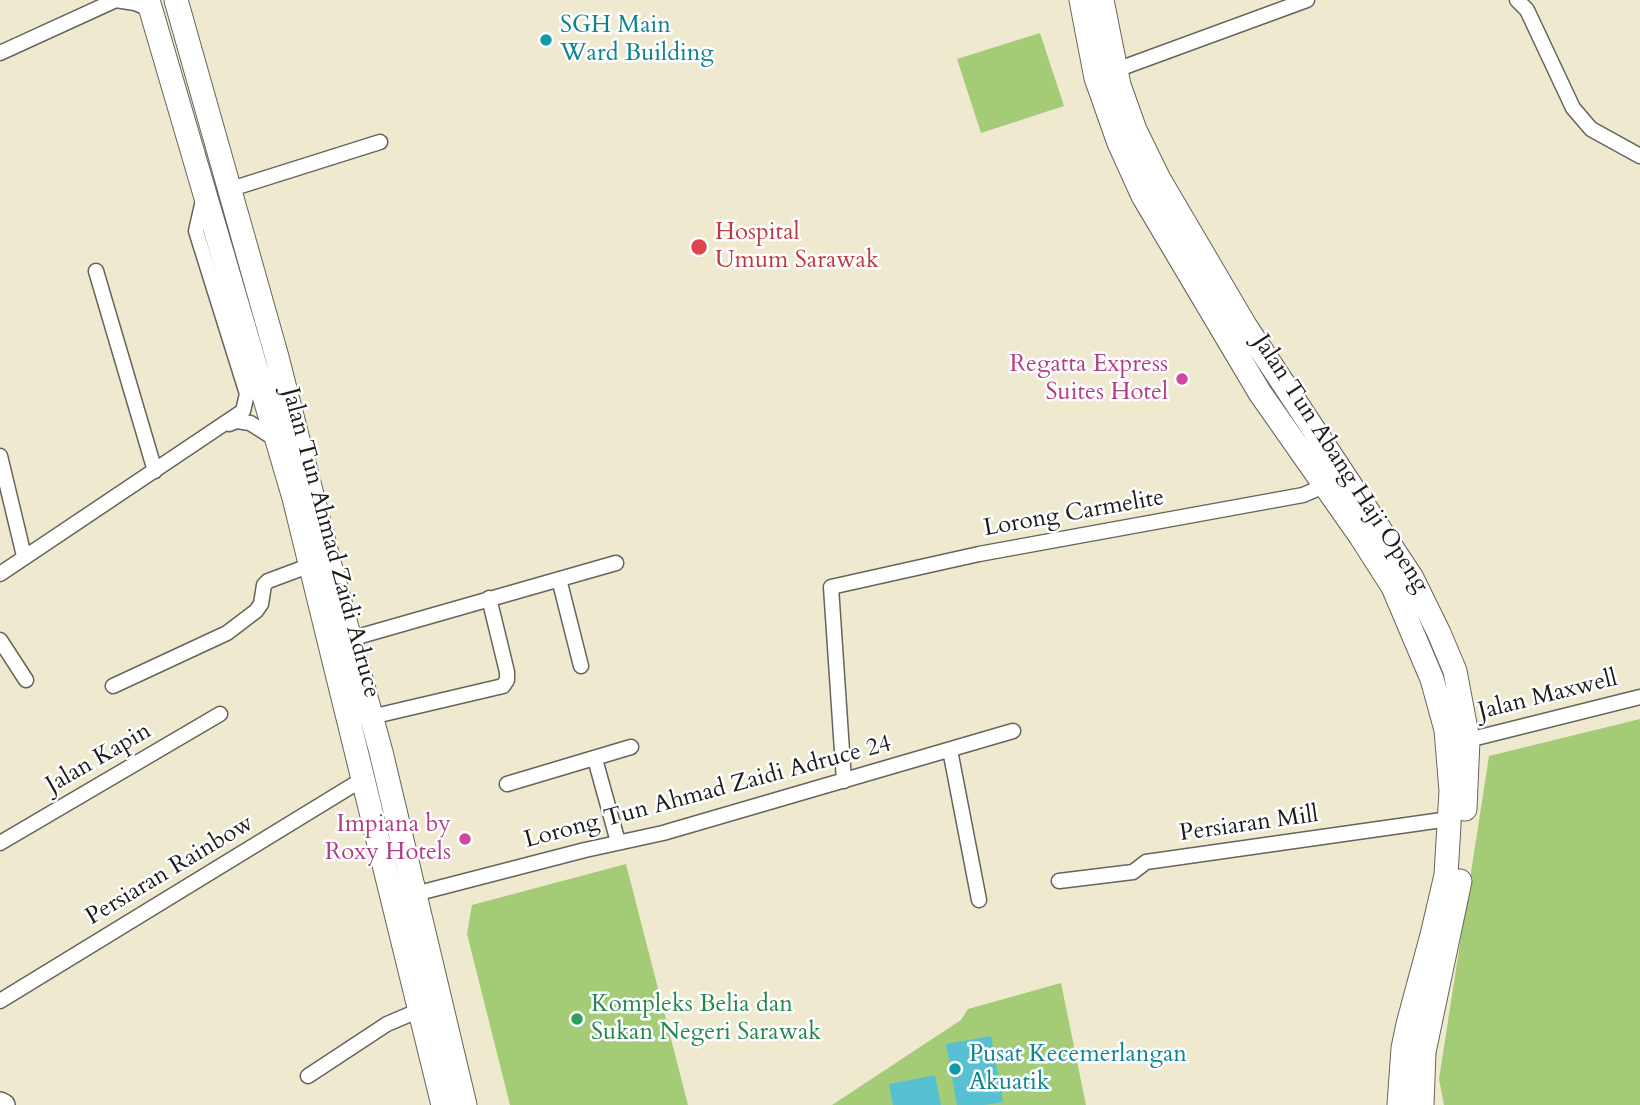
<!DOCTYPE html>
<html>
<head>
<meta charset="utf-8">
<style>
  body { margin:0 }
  canvas { display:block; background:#efe9cf }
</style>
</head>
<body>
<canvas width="1640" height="1105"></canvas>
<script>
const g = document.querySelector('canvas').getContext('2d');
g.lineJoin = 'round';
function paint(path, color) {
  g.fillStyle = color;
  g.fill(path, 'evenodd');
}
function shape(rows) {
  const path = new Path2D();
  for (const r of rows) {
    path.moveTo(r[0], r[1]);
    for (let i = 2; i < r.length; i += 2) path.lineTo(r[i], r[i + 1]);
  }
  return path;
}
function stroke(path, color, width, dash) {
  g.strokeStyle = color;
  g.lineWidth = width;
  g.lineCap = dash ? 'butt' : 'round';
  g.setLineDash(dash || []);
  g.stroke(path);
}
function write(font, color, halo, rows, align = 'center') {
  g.font = font + ' Cardo,serif';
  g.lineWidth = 5;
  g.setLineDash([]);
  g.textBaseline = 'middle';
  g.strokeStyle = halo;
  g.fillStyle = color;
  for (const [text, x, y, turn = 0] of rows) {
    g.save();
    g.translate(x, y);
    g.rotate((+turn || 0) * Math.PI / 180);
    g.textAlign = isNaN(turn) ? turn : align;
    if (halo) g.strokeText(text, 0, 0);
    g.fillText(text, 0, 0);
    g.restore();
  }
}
paint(shape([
  [1040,33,1064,106,981,133,957,59],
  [1640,719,1640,1105,1444,1105,1439,1079,1489,756],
  [626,864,688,1105,510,1105,467,934,472,905],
  [1061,983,1086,1105,832,1105,961,1020,968,1009]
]), '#a4cc77');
paint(shape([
  [991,1036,1003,1102,985,1105,957,1105,946,1044],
  [935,1075,941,1105,893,1105,889,1084]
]), '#57c1d3');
const street = shape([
  [116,0,135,3,150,9],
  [1517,0,1527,10,1573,108,1591,129,1640,156],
  [0,53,116,0],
  [1116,70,1307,0],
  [231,189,380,142],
  [96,271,155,471],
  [229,424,237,421,250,423,277,440],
  [0,456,24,556],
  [0,574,243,411,247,394,196,231,203,200],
  [559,579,581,666],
  [350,639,616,563],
  [0,640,26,680],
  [113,686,227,633,256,611,261,604,264,585,268,581,311,565],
  [371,717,503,686,507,680,507,672,489,598],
  [1468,740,1640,697],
  [950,750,979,900],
  [595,759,618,842],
  [844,781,831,587,979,554,1303,495,1324,486],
  [507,784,631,747],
  [0,843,220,714],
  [1059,881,1133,872,1146,862,1449,819],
  [415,894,585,850,663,833,1013,731],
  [0,1001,363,779],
  [308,1076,387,1024,420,1010]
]);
const secondary = shape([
  [0,1103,4,1105]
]);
const primary = shape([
  [148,0,294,498,443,1105],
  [176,0,277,357,331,569,381,752,465,1105],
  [1081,0,1096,78,1119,143,1143,196,1260,393,1361,537,1393,587,1432,679,1446,730,1451,791,1446,875,1432,935,1408,1024,1403,1048,1399,1105],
  [1102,0,1119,85,1135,130,1159,179,1246,327,1412,578,1439,633,1455,671,1468,740,1465,809],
  [1422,1105,1424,1052,1460,881]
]);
stroke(street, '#66645b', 17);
stroke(secondary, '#66645b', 24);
stroke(primary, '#66645b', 25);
stroke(street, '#fff', 14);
stroke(secondary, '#fff', 21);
stroke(primary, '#fff', 23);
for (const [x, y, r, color] of [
  [546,40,7,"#0f9aa8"],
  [699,247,9,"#e0444e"],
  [1182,379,7,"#d1479c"],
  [465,839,7,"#d1479c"],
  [577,1019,7,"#2e9e5b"],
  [955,1069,7,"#0f9aa8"]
]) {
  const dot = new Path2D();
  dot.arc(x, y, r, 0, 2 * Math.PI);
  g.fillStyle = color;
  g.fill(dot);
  stroke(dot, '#fff', 2.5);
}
write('24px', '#0d838f', '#fff', [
  ["SGH Main",560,26],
  ["Ward Building",560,54],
  ["Pusat Kecemerlangan",969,1055],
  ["Akuatik",969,1083]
], 'left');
write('24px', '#be3a42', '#fff', [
  ["Hospital",715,233],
  ["Umum Sarawak",715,261]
], 'left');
write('24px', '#b23c85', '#fff', [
  ["Regatta Express",1168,365],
  ["Suites Hotel",1168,393],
  ["Impiana by",451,825],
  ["Roxy Hotels",451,853]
], 'right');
write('24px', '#1c1c1c', '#fff', [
  ["Jalan Tun Abang Haji Openg",1340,464,57],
  ["Lorong Carmelite",1074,514,-10],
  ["Jalan Tun Ahmad Zaidi Adruce",330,543,75],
  ["Jalan Maxwell",1548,696,-14],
  ["Jalan Kapin",99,759,-30],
  ["Lorong Tun Ahmad Zaidi Adruce 24",708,793,-15],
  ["Persiaran Mill",1249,825,-8],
  ["Persiaran Rainbow",170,871,-31]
]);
write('24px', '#27864d', '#fff', [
  ["Kompleks Belia dan",591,1005],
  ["Sukan Negeri Sarawak",591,1033]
], 'left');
</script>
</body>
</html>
